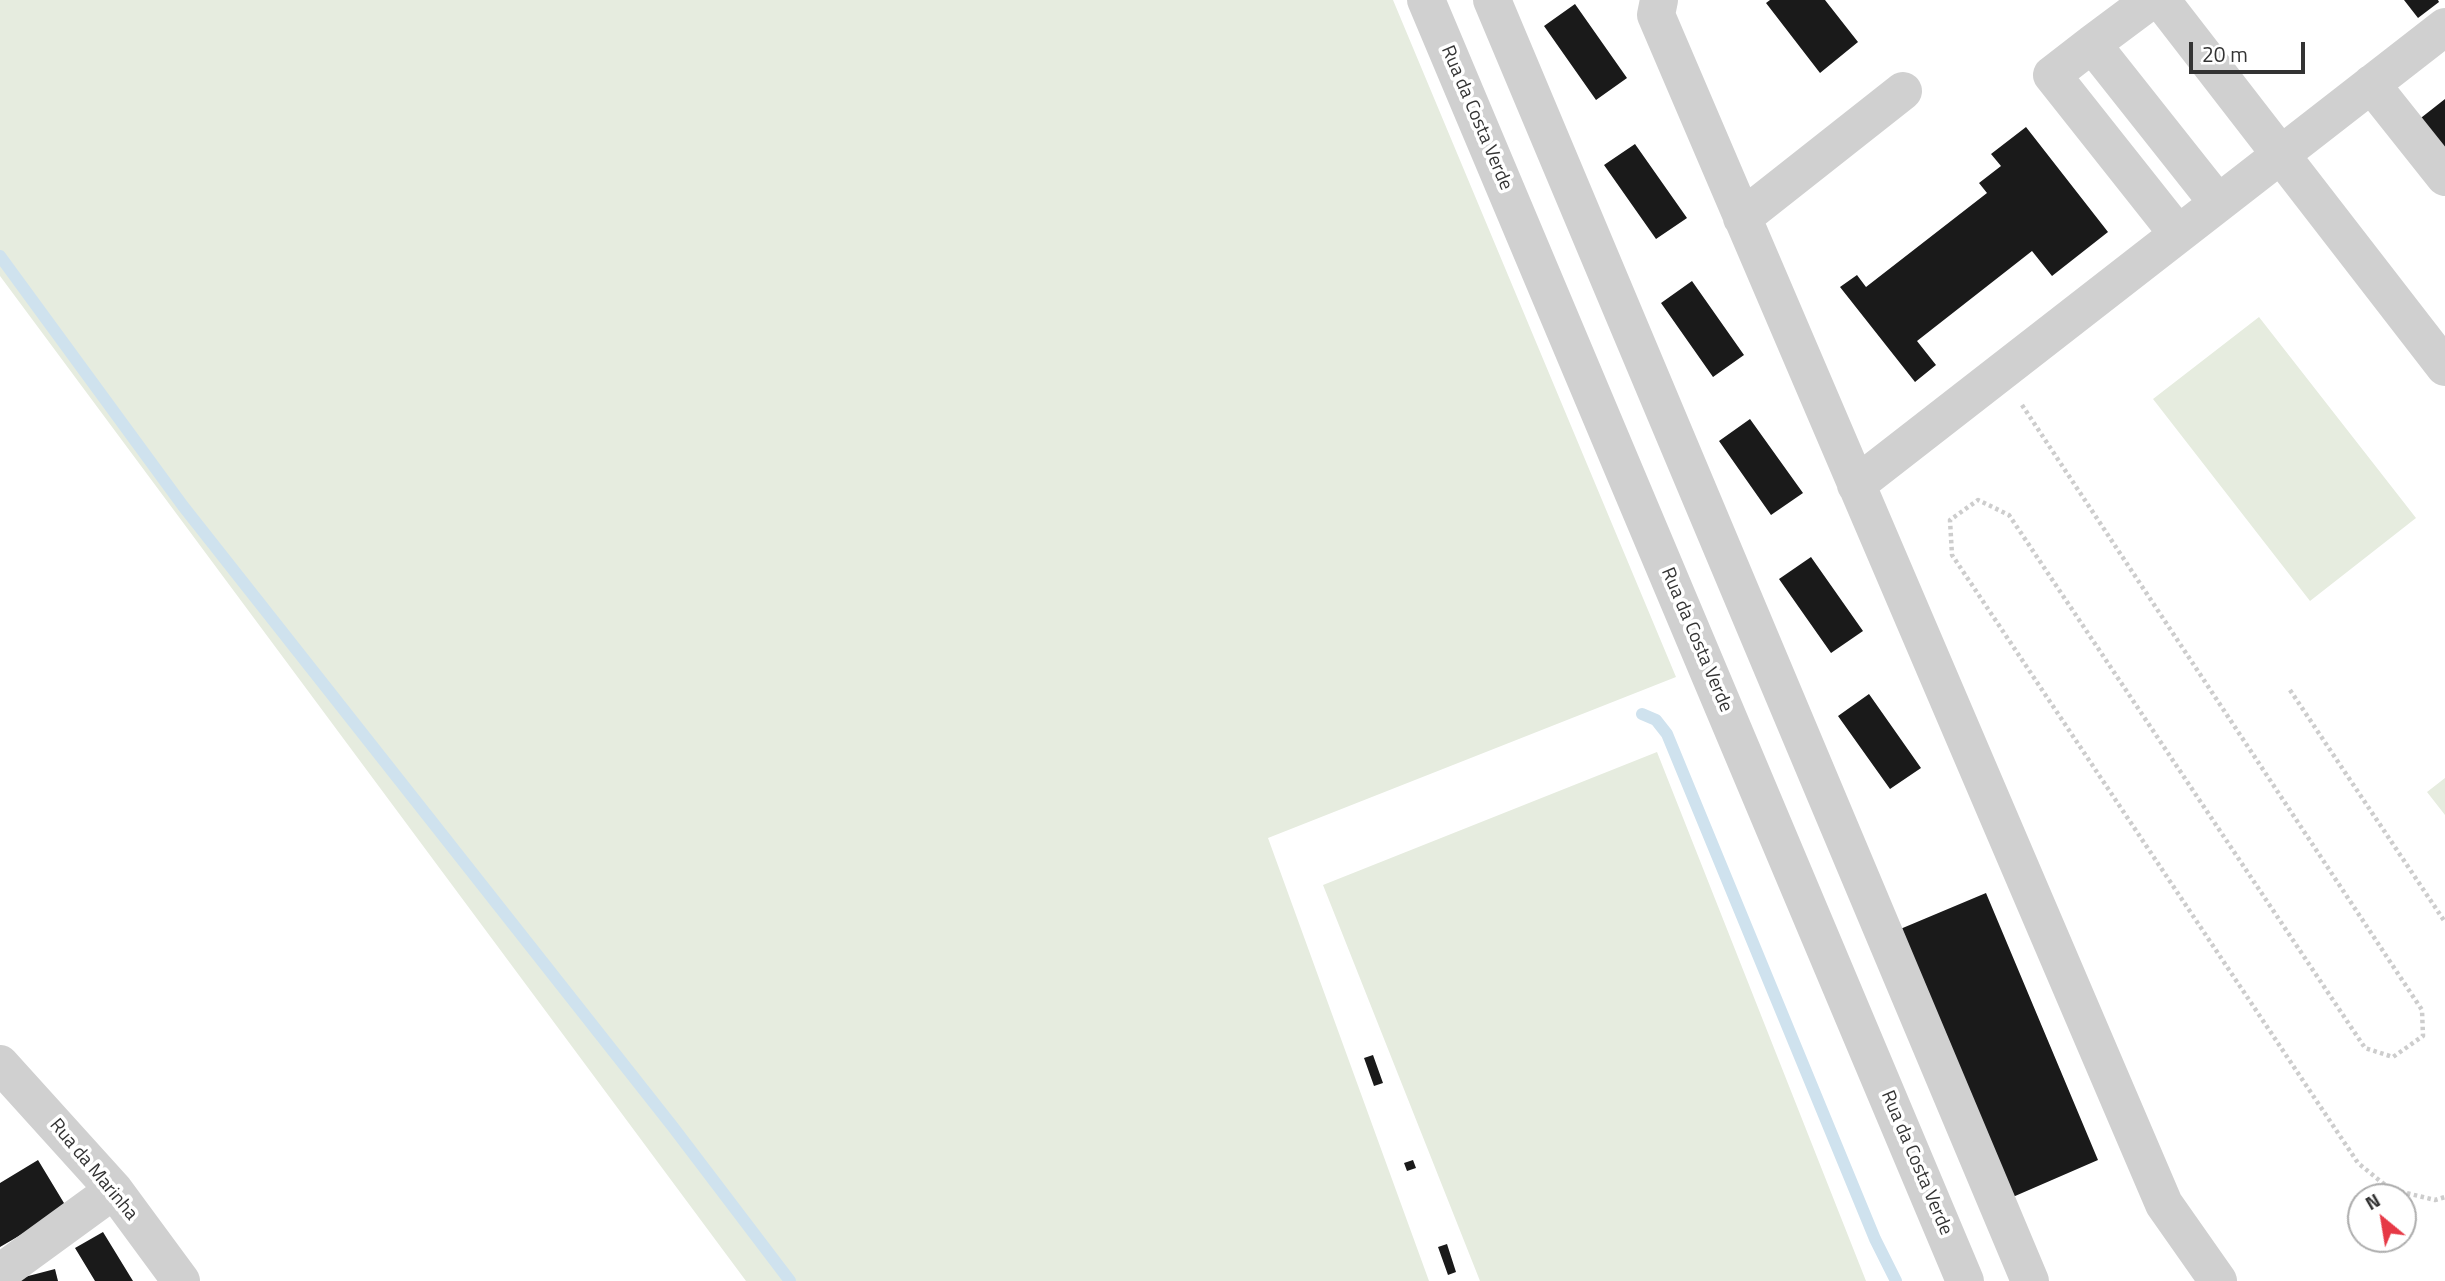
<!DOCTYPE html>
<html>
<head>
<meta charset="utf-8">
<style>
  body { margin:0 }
  #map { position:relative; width:2445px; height:1281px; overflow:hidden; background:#fff; font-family:"Titillium Web",sans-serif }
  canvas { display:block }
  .north { position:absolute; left:2347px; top:1183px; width:70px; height:70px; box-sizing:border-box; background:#fff; border:2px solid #adadad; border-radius:50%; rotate:330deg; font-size:19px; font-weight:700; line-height:28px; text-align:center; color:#333 }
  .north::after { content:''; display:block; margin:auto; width:24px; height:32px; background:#e63946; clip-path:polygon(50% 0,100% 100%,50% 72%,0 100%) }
  .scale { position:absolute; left:2189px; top:42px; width:116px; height:32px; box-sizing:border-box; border:4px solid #333; border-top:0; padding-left:9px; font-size:21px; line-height:24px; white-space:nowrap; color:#333; -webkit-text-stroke:5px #fff; paint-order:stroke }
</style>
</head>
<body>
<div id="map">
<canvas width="2445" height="1281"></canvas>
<div class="north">N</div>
<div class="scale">20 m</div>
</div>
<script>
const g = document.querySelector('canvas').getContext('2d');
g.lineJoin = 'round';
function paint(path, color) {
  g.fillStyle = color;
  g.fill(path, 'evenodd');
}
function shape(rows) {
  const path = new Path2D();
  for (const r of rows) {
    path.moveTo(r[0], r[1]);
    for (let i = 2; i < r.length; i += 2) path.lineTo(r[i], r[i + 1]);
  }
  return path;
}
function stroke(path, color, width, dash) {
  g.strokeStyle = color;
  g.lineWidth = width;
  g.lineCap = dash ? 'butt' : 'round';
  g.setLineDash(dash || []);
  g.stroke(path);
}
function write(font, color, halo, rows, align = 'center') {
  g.font = font + ' "Titillium Web",sans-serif';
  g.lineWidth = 7;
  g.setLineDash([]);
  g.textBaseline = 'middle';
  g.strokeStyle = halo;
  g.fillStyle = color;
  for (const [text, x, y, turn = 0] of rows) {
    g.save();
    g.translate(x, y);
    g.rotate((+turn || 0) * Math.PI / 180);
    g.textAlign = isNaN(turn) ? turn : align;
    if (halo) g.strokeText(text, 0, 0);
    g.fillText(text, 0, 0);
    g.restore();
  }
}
paint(shape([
  [0,0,1393,0,1676,677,1268,838,1429,1281,746,1281,0,276],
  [2259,317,2416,518,2310,601,2153,399],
  [1657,752,1866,1281,1480,1281,1323,885],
  [2445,778,2445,815,2427,792]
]), '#e6ecdf');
stroke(shape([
  [0,256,183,506,673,1127,790,1281],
  [1642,714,1656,720,1667,734,1875,1239,1896,1281]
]), '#cfe2ee', 12);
paint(shape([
  [1770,0,1825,0,1858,42,1820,73,1766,3],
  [2404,0,2438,0,2439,2,2418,18],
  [1575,4,1627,78,1596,100,1544,26],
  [2445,99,2445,157,2417,121],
  [2026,127,2108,232,2052,276,2032,251,1917,341,1936,365,1915,382,1840,287,1857,275,1866,287,1987,193,1979,183,2001,166,1991,154],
  [1635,144,1687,218,1656,239,1604,165],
  [1692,281,1744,355,1713,377,1661,303],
  [1750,419,1803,493,1771,515,1719,441],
  [1811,557,1863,631,1831,653,1779,579],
  [1869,694,1921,768,1890,789,1838,716],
  [1986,893,2098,1160,1999,1203,1886,935],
  [1373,1055,1383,1083,1374,1086,1364,1058],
  [38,1160,67,1208,0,1247,0,1183],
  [1413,1160,1416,1168,1407,1171,1404,1163],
  [103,1232,133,1281,95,1281,75,1248],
  [1447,1244,1456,1272,1448,1275,1438,1247],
  [55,1269,58,1281,13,1281,13,1280]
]), '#1a1a1a');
stroke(shape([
  [2022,405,2422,1010,2423,1036,2393,1057,2365,1048,2009,515,1978,500,1950,520,1952,555,2358,1163,2390,1189,2435,1200,2445,1197],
  [2290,690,2445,922]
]), '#cdcdcd', 4.5, [3.5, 3.5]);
stroke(shape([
  [1426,0,1965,1281],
  [1492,0,2030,1281],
  [1659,0,1656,15,2164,1204,2218,1281],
  [2161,0,2445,367],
  [2092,44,2151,0],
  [2371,84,2445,177],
  [1742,218,1903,91],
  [2178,234,2052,75,2092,44,2218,203],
  [1856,485,2445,27],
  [0,1064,114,1190,181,1281],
  [0,1273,114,1190]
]), '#d0d0d0', 38);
write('19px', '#333', '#fff', [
  ["Rua da Costa Verde",1476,118,67],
  ["Rua da Costa Verde",1696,640,67],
  ["Rua da Costa Verde",1916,1163,67],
  ["Rua da Marinha",93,1170,50]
]);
</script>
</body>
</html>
